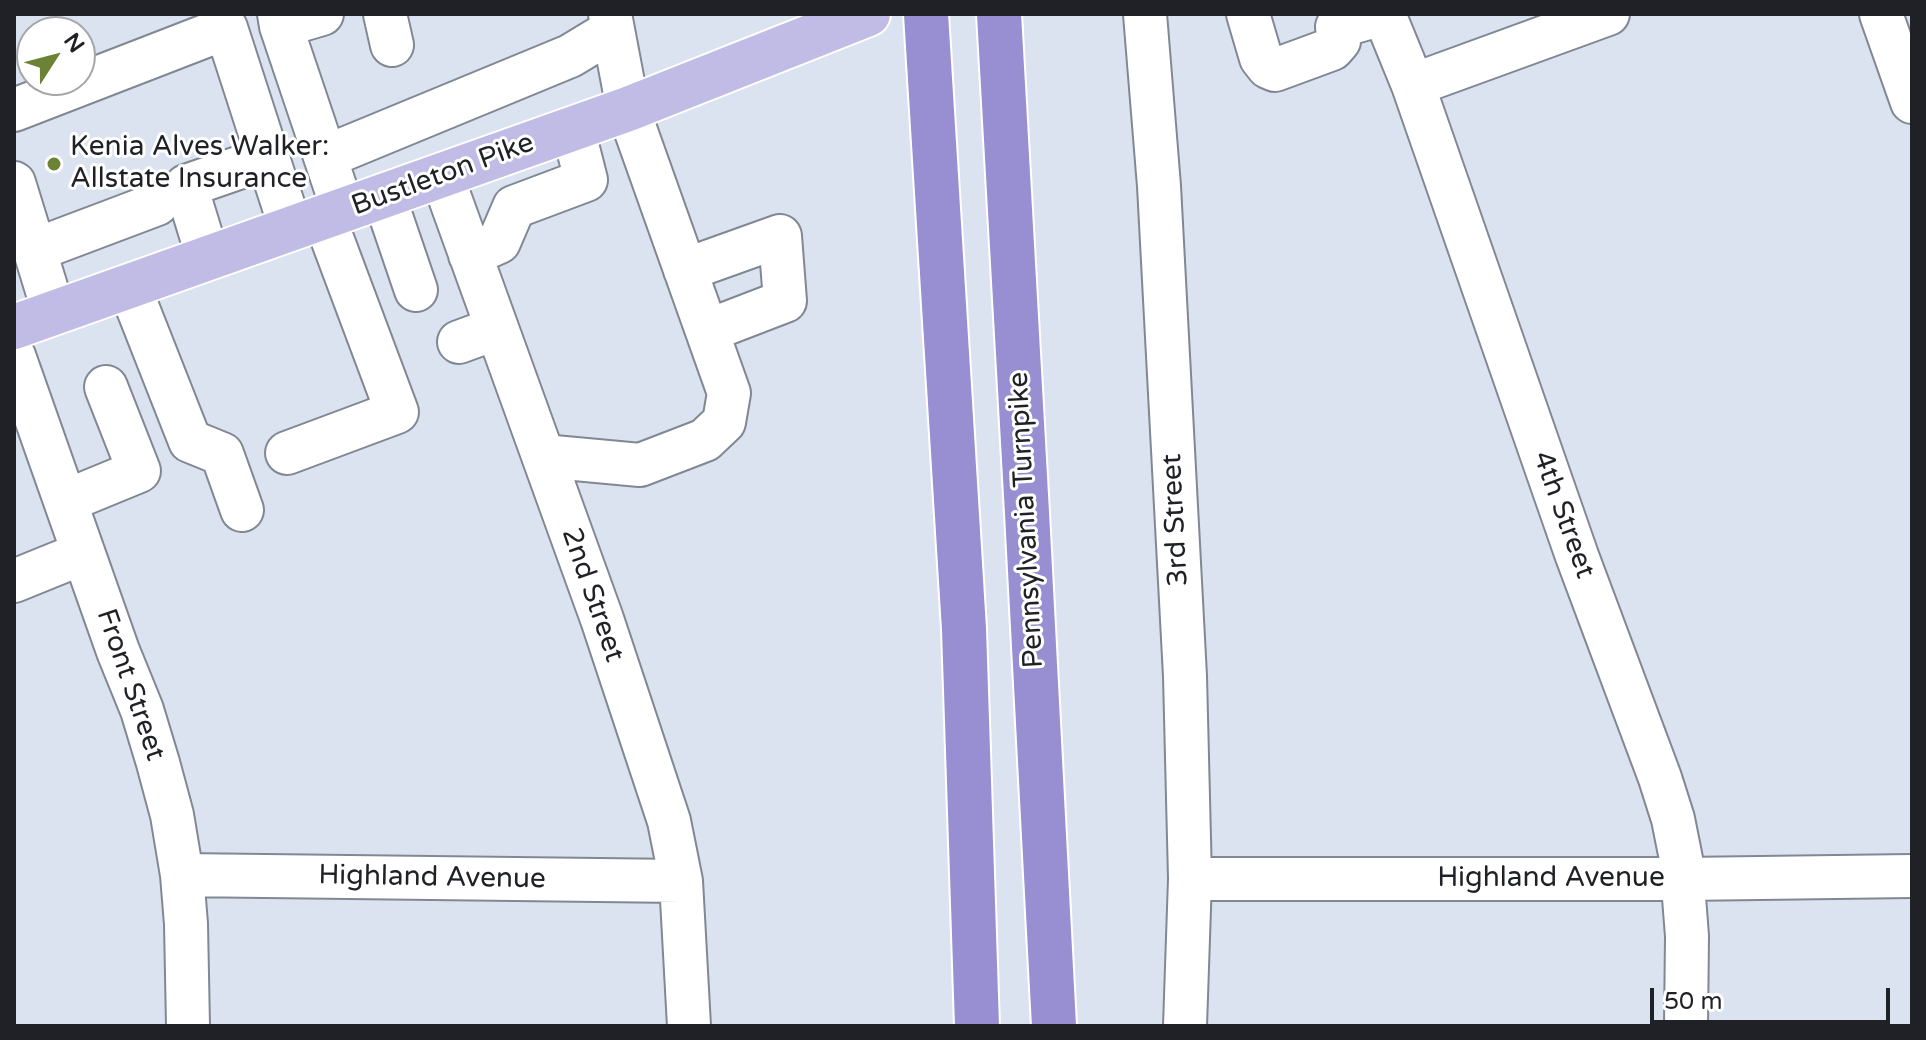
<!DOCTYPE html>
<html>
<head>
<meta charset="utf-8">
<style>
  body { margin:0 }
  #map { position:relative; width:1926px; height:1040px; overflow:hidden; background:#dbe3f1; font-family:"Varela Round",sans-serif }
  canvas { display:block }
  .frame { position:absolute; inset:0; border:16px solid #1f2126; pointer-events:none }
  .north { position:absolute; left:16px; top:16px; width:80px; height:80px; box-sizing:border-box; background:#fff; border:2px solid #a5a6a8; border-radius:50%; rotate:54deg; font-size:22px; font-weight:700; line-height:32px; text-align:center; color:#1f2126 }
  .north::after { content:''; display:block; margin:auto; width:28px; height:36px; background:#6c8335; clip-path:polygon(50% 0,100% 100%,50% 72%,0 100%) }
  .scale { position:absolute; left:1650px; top:988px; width:240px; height:36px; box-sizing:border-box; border:4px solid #1f2126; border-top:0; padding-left:10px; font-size:24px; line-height:28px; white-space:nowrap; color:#1f2126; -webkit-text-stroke:6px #fff; paint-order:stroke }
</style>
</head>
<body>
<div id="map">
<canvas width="1926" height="1040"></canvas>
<div class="frame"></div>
<div class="north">N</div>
<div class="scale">50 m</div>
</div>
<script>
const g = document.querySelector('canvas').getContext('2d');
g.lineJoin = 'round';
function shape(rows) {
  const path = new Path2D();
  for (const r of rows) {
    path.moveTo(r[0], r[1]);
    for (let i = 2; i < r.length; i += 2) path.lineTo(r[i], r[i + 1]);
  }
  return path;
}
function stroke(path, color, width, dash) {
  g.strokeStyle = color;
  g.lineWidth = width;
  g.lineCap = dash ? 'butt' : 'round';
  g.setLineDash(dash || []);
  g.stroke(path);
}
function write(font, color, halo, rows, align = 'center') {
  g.font = font + ' "Varela Round",sans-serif';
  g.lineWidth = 6;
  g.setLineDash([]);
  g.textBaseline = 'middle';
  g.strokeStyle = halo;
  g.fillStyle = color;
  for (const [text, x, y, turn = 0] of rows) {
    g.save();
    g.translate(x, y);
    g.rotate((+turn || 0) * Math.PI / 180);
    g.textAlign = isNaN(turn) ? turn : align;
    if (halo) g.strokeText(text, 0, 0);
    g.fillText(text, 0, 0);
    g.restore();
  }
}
const minor = shape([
  [279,14,281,26,343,210],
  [385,14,392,45],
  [1145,14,1159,186,1185,676,1190,879,1185,1026],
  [1248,14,1261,58,1268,67,1275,70,1332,49,1339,41,1337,27,1382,14],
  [1384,14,1413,85,1577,556,1660,778,1673,819,1681,859,1687,936,1686,1026],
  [1881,14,1912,102],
  [281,26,322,14],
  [1413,85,1608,14],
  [14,110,226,28,291,229],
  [325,157,570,56,613,30],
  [442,176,602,619,669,821,681,881,689,1026],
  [14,183,54,313],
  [384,196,416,290],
  [35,250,157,204],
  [470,255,499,242,514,207,586,180,573,129],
  [208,258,186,186,267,158],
  [685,270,780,236,785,301,707,331],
  [129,286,190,441,222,454,242,510],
  [459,342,497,328],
  [14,356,118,651,142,710,158,763,172,815,182,875,186,924,188,1026],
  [287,453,397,412,324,217],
  [543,456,640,465,705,440,724,422,729,393,628,109,610,14],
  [66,501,139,471,106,387],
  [14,581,83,553],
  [182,875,681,881],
  [1190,879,1683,879,1912,876]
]);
const major = shape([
  [14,327,628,109,868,14]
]);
const highway = shape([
  [926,14,964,629,977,1026],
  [999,14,1027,513,1054,1026]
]);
stroke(minor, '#818894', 46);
stroke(major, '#fff', 48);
stroke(highway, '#fff', 48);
stroke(minor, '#fff', 42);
stroke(major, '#c1bce5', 44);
stroke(highway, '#988fd3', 44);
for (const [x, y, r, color] of [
  [54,164,8,"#6c8335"]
]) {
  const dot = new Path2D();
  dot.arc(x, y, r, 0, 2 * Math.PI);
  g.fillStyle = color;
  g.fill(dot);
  stroke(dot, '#fff', 3);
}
write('28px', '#1f2126', '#fff', [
  ["Kenia Alves Walker:",70,148],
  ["Allstate Insurance",70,180]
], 'left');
write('28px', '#1f2126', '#fff', [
  ["Bustleton Pike",443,175,-20],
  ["4th Street",1563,515,70],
  ["Pennsylvania Turnpike",1027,520,-93],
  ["3rd Street",1176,520,-93],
  ["2nd Street",592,595,71],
  ["Front Street",130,685,71],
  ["Highland Avenue",432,878,1],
  ["Highland Avenue",1551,879]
]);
</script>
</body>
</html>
